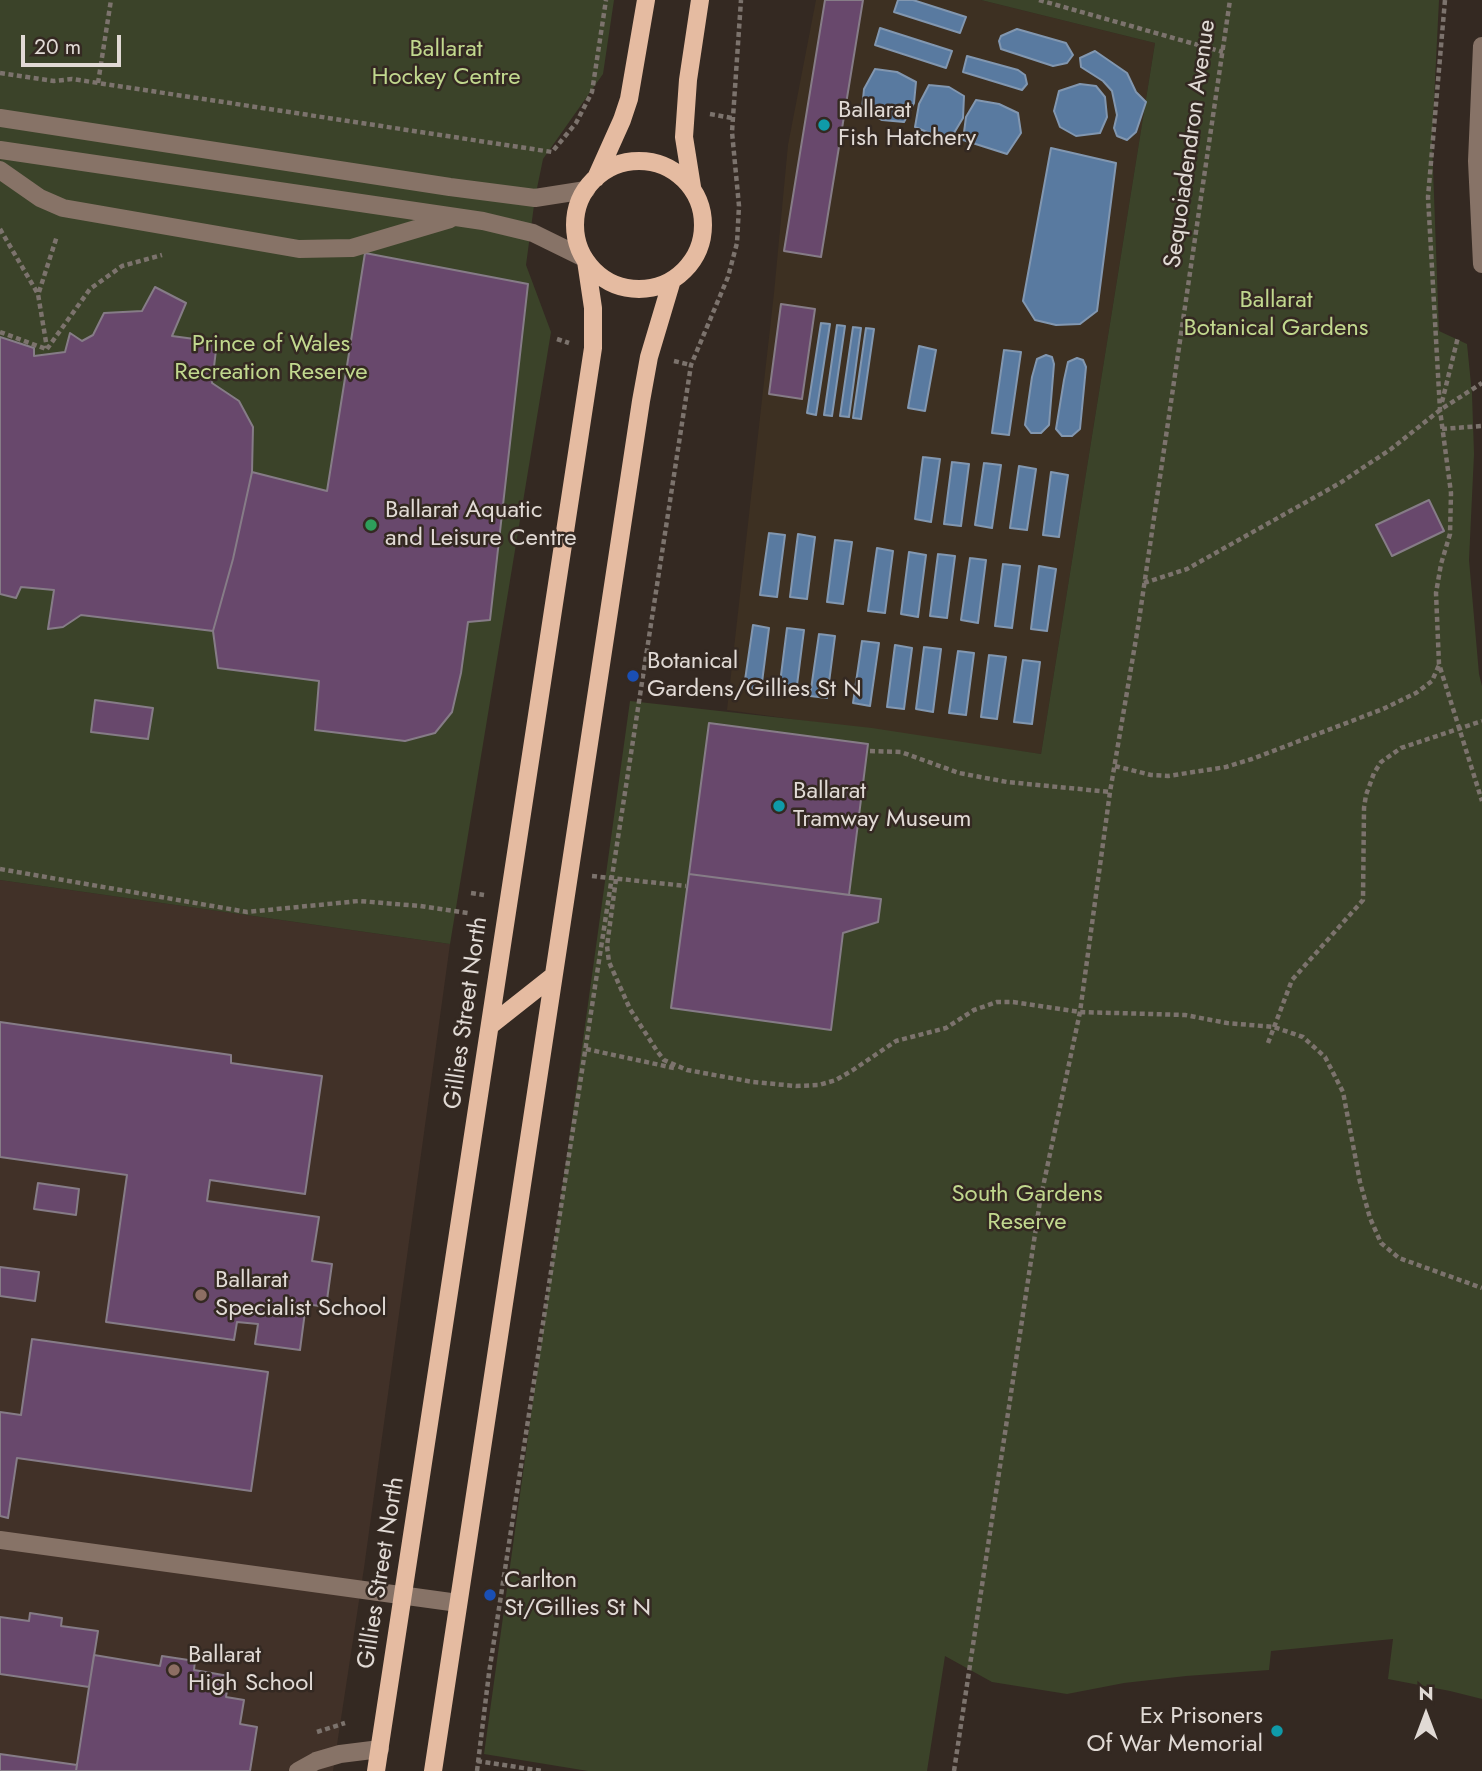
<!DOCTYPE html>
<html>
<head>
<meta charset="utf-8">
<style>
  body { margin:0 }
  #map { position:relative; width:1482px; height:1771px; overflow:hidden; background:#342922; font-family:Jost,sans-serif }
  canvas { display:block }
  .north { position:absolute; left:1391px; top:1680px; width:70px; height:70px; -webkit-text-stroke:5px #342922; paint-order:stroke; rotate:0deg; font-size:19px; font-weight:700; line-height:28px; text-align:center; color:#e1dad5 }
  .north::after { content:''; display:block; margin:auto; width:24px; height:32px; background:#e1dad5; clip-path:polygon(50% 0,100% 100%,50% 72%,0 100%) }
  .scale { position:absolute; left:21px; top:35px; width:100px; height:32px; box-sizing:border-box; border:4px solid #e1dad5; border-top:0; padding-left:9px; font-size:21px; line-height:24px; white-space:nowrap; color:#e1dad5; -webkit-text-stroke:5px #342922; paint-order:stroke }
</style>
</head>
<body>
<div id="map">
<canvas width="1482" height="1771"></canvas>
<div class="north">N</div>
<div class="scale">20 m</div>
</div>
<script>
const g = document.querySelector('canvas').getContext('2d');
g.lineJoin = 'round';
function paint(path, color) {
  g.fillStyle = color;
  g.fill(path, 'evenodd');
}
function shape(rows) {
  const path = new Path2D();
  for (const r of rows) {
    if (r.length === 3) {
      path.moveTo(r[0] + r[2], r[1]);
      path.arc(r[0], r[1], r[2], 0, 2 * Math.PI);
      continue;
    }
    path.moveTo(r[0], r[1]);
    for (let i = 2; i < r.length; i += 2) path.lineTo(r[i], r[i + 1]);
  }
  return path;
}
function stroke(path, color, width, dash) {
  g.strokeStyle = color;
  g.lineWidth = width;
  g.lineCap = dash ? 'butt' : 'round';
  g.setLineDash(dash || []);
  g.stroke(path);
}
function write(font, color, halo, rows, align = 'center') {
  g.font = font + ' Jost,sans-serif';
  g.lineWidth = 5;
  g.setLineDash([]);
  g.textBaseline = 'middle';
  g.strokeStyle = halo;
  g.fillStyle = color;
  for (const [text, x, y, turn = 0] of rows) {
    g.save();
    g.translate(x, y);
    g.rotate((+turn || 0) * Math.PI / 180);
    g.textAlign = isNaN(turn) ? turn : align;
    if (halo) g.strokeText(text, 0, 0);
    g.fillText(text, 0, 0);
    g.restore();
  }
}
paint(shape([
  [816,0,981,0,1155,43,1041,754,727,710,774,293,788,145]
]), '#3d3022');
paint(shape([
  [0,880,450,944,364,1568,333,1771,0,1771]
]), '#413128');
paint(shape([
  [0,0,614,0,603,74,543,159,535,198,526,265,551,332,450,944,0,880],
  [981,0,1439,0,1432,141,1439,331,1467,344,1472,394,1474,454,1469,560,1479,674,1482,686,1482,1699,1450,1691,1388,1679,1393,1639,1271,1651,1269,1670,1186,1676,1124,1683,1067,1694,992,1682,945,1656,927,1771,588,1771,484,1754,630,701,872,728,1041,754,1155,43]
]), '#3b4329');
const water = shape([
  [898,0,913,0,966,17,960,33,894,12,898,0],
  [880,28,952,51,946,68,875,45,880,28],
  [1017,29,1066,43,1073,55,1067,63,1053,66,1001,49,999,41,1001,36,1017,29],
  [1095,51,1127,73,1136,92,1146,102,1136,132,1127,140,1117,136,1114,128,1117,115,1112,91,1103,81,1081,67,1080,58,1095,51],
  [967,56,1018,70,1025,75,1027,84,1022,90,963,72,967,56],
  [875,69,897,72,916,82,914,103,904,122,882,120,862,109,864,89,875,69],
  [1080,84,1096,86,1105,97,1107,117,1100,133,1076,136,1060,127,1054,111,1059,91,1080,84],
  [929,85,949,87,964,96,963,118,951,138,932,134,915,127,919,104,929,85],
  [976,100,999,104,1018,113,1021,133,1007,154,963,140,966,117,976,100],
  [1051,148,1116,163,1097,311,1080,324,1056,325,1035,320,1023,301,1051,148],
  [821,323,830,324,816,415,807,413,821,323],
  [837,325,845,326,832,416,824,415,837,325],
  [853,327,861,328,849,417,840,416,853,327],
  [866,328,874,329,861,419,853,418,866,328],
  [919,346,936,350,925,411,908,408,919,346],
  [1004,350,1021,352,1009,435,992,433,1004,350],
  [1046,355,1052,357,1054,364,1049,425,1041,433,1031,433,1025,425,1032,377,1037,359,1046,355],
  [1077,358,1083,360,1086,367,1080,429,1072,436,1062,436,1056,429,1064,380,1068,362,1077,358],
  [923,457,940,459,931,522,915,519,923,457],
  [952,462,969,464,961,526,944,524,952,462],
  [984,463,1001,465,992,528,975,525,984,463],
  [1019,466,1036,469,1027,530,1010,528,1019,466],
  [1051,472,1068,475,1059,537,1043,535,1051,472],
  [769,533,785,535,777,597,760,595,769,533],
  [798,534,815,537,807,599,790,597,798,534],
  [835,540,852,542,843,604,827,602,835,540],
  [877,548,893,551,885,613,868,611,877,548],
  [909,552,926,555,918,617,901,614,909,552],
  [938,554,955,556,947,618,930,616,938,554],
  [970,558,986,560,978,623,961,620,970,558],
  [1003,564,1020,566,1012,628,995,626,1003,564],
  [1039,566,1056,569,1047,631,1031,629,1039,566],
  [753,625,769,628,761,690,744,687,753,625],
  [787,628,804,630,796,693,779,691,787,628],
  [819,634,835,636,827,698,810,696,819,634],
  [862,641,879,643,870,706,853,703,862,641],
  [895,645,912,648,904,709,887,707,895,645],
  [924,647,941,649,933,712,916,709,924,647],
  [958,651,974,653,966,715,949,713,958,651],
  [989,655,1006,657,997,719,981,717,989,655],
  [1023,660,1040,662,1032,724,1014,722,1023,660]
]);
paint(water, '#597aa0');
stroke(water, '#8297b0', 2);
const building = shape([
  [825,0,863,0,821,257,784,251,825,0],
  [365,253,528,284,490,620,468,622,461,673,452,712,435,733,405,741,315,730,319,681,218,668,213,631,233,559,252,472,327,491,365,253],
  [155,287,186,303,172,336,217,342,212,383,239,401,253,427,252,472,233,559,213,631,81,615,63,627,48,629,54,590,21,587,16,598,0,594,0,337,34,348,34,356,65,352,70,333,82,341,93,335,104,313,142,311,155,287],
  [781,304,815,309,802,399,769,394,781,304],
  [1429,500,1444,531,1392,556,1376,525,1429,500],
  [95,700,153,708,148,739,91,732,95,700],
  [709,723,868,744,849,895,689,874,709,723],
  [689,874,881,899,878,922,843,933,831,1030,671,1008,689,874],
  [0,1022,231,1055,231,1063,322,1076,305,1194,210,1180,207,1201,319,1217,312,1261,332,1264,326,1307,306,1304,300,1350,255,1344,258,1324,237,1322,234,1340,106,1322,127,1175,0,1157,0,1022],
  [38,1183,79,1189,76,1215,34,1209,38,1183],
  [0,1267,39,1272,35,1301,0,1296,0,1267],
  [32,1339,268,1372,251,1491,17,1458,8,1518,0,1516,0,1412,21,1415,32,1339],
  [30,1613,62,1618,61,1626,98,1631,89,1687,0,1674,0,1617,29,1621,30,1613],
  [94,1655,160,1666,162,1656,195,1661,194,1670,229,1676,226,1697,244,1700,240,1724,257,1727,250,1771,76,1771,94,1655],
  [0,1754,77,1765,76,1771,0,1771,0,1754]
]);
paint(building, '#68486c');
stroke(building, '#867c87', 2);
stroke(shape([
  [1039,0,1223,52],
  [1445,0,1428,197,1440,410,1451,493,1450,534,1441,564,1436,593,1439,664,1482,801],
  [0,73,54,81,72,79,552,152,576,123,592,92,606,0],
  [98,83,111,0],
  [710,114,732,118],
  [0,229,38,294,47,348],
  [39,292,57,236],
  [0,332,46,349],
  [557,339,569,343],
  [47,349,90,289,122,266,162,255],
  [674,361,691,365],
  [1442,402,1458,337],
  [1442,429,1482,426],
  [1144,583,1187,569,1340,483,1391,449,1440,410,1482,383],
  [870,751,901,752,959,773,1007,782,1110,792],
  [1115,766,1151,775,1168,776,1226,767,1252,759,1383,709,1416,693,1432,681,1439,665],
  [0,869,247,912,359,901,420,906,468,913],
  [592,876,686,886],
  [616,879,607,946,609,962,630,1009,657,1051,664,1060,687,1070,753,1082,796,1086,819,1085,836,1080,853,1070,896,1041,946,1028,974,1010,997,1002,1013,1002,1080,1012,1185,1015,1227,1023,1274,1027,1303,1037,1325,1057,1343,1092,1360,1182,1370,1218,1381,1243,1399,1258,1482,1288],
  [471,893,484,895],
  [1268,1043,1292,980,1363,900,1364,808,1366,795,1374,773,1381,762,1401,748,1482,721],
  [586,1049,674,1068],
  [317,1732,345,1723],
  [477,1761,543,1771],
  [477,1771,489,1673,691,365,728,277,737,243,739,206,732,132,741,0],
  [954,1771,1040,1201,1080,1012,1110,792,1138,627,1230,0]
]), '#7c736d', 4.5, [5, 3.5]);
stroke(shape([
  [1482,46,1477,161,1482,264],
  [0,118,450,187,535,198,586,190],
  [0,150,483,221,533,233,584,258],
  [0,170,40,198,63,208,299,249,352,248,450,219],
  [0,1540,458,1603],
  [298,1771,316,1761,340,1754,380,1749]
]), '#877367', 18);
stroke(shape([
  [639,225,64],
  [596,178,622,120,629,99,646,0],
  [692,187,684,137,688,80,700,0],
  [491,1025,553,976],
  [376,1771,593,348,593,308,586,261],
  [433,1771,641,401,649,357,672,280]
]), '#e5bba1', 18);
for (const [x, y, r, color] of [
  [824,125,7,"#0f9aa8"],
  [371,525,7,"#2e9e5b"],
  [633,676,7,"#1a4fb4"],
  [779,806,7,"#0f9aa8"],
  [201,1295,7,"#8d6e63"],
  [490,1595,7,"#1a4fb4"],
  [174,1670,7,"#8d6e63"],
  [1277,1731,7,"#0f9aa8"]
]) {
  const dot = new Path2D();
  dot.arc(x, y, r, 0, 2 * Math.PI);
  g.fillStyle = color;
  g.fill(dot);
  stroke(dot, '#342922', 2.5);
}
write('24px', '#c1d88e', '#342922', [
  ["Ballarat",446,50],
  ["Hockey Centre",446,78],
  ["Ballarat",1276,301],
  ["Botanical Gardens",1276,329],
  ["Prince of Wales",271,345],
  ["Recreation Reserve",271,373],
  ["South Gardens",1027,1195],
  ["Reserve",1027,1223]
]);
write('24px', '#e1dad5', '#342922', [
  ["Ballarat",838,111],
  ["Fish Hatchery",838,139],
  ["Ballarat Aquatic",385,511],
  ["and Leisure Centre",385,539],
  ["Botanical",647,662],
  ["Gardens/Gillies St N",647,690],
  ["Ballarat",793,792],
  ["Tramway Museum",793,820],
  ["Ballarat",215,1281],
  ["Specialist School",215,1309],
  ["Carlton",504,1581],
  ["St/Gillies St N",504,1609],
  ["Ballarat",188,1656],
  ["High School",188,1684],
  ["Ex Prisoners",1263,1717,"right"],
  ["Of War Memorial",1263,1745,"right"]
], 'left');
write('24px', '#e1dad5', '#342922', [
  ["Sequoiadendron Avenue",1191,144,-82],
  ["Gillies Street North",467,1013,-82],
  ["Gillies Street North",382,1573,-81]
]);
</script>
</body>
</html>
